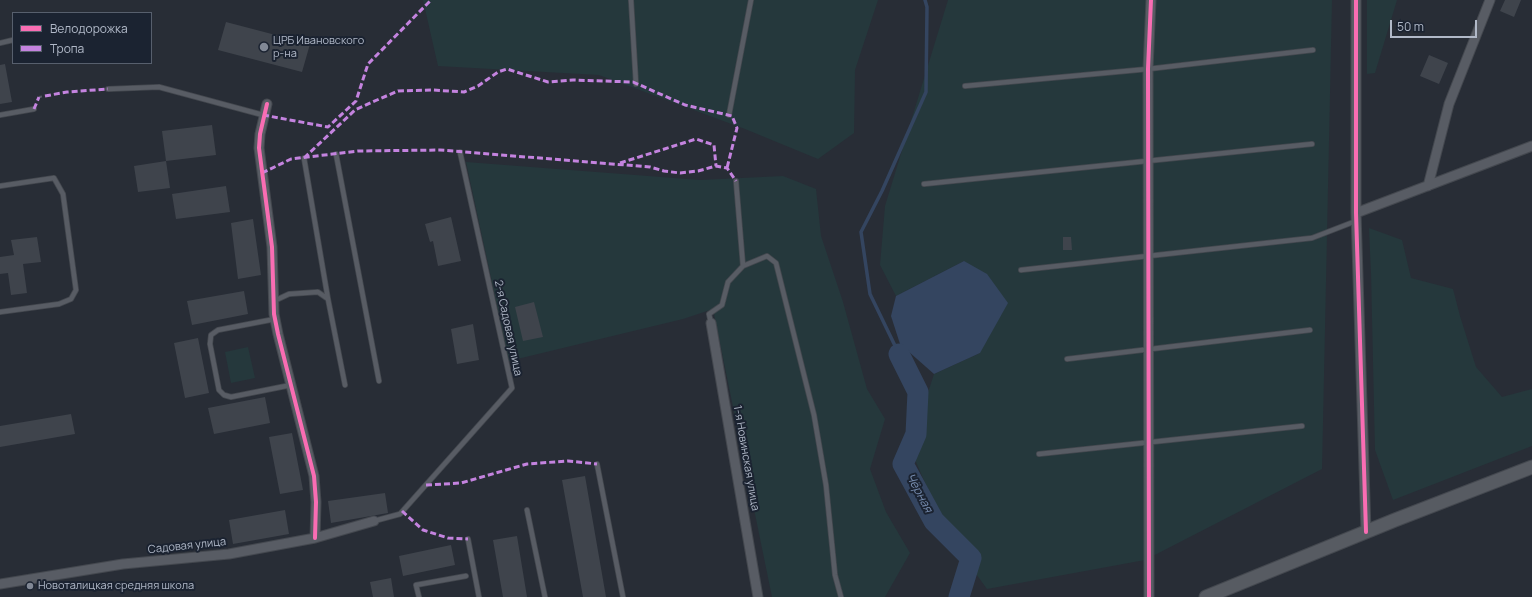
<!DOCTYPE html>
<html>
<head>
<meta charset="utf-8">
<style>
  body { margin:0 }
  #map { position:relative; width:1532px; height:597px; overflow:hidden; background:#282d36; font-family:Manrope,sans-serif }
  canvas { display:block }
  .legend { position:absolute; left:12px; top:12px; width:140px; height:52px; box-sizing:border-box; background:#1b2331; border:1px solid #575f6d; margin:0; padding:5px 7px; list-style:none; font-size:12px; color:#b1b9c8 }
  .legend li { display:flex; align-items:center; gap:8px; height:20px }
  .legend b { width:20px; border:1px solid #575f6d }
  .scale { position:absolute; left:1390px; top:20px; width:87px; height:18px; box-sizing:border-box; border:2px solid #b1b9c8; border-top:0; padding-left:5px; font-size:12px; line-height:14px; white-space:nowrap; color:#b1b9c8; -webkit-text-stroke:3px #1b2331; paint-order:stroke }
</style>
</head>
<body>
<div id="map">
<canvas width="1532" height="597"></canvas>
<ul class="legend">
<li><b style="height:5px;background:#f96db3"></b>Велодорожка</li>
<li><b style="height:5px;background:#c483df"></b>Тропа</li>
</ul>
<div class="scale">50 m</div>
</div>
<script>
const g = document.querySelector('canvas').getContext('2d');
g.lineJoin = 'round';
function paint(path, color) {
  g.fillStyle = color;
  g.fill(path, 'evenodd');
}
function shape(rows) {
  const path = new Path2D();
  for (const r of rows) {
    path.moveTo(r[0], r[1]);
    for (let i = 2; i < r.length; i += 2) path.lineTo(r[i], r[i + 1]);
  }
  return path;
}
function stroke(path, color, width, dash) {
  g.strokeStyle = color;
  g.lineWidth = width;
  g.lineCap = dash ? 'butt' : 'round';
  g.setLineDash(dash || []);
  g.stroke(path);
}
function write(font, color, halo, rows, align = 'center') {
  g.font = font + ' Manrope,sans-serif';
  g.lineWidth = 4;
  g.setLineDash([]);
  g.textBaseline = 'middle';
  g.strokeStyle = halo;
  g.fillStyle = color;
  for (const [text, x, y, turn = 0] of rows) {
    g.save();
    g.translate(x, y);
    g.rotate((+turn || 0) * Math.PI / 180);
    g.textAlign = isNaN(turn) ? turn : align;
    if (halo) g.strokeText(text, 0, 0);
    g.fillText(text, 0, 0);
    g.restore();
  }
}
paint(shape([
  [423,0,878,0,855,70,854,133,818,159,745,129,599,75,438,66],
  [948,0,1332,0,1322,469,1145,560,987,589,947,534,910,448,934,374,980,353,964,261,896,296,880,265,885,206],
  [1367,0,1397,0,1375,73,1367,74],
  [466,162,700,180,783,176,816,189,821,236,843,302,867,389,885,419,870,469,886,512,910,553,885,597,772,597,713,309,683,319,509,361],
  [1369,228,1402,240,1411,278,1453,289,1460,316,1476,367,1502,397,1532,389,1532,446,1393,500,1375,450,1371,273],
  [248,347,255,378,231,383,225,352]
]), '#25383c');
paint(shape([
  [964,261,987,274,1008,303,980,353,934,374,900,344,891,316,896,296]
]), '#344560');
stroke(shape([
  [899,354,870,294,861,232,882,191,926,92,927,7,925,0]
]), '#344560', 3.5);
stroke(shape([
  [899,354,918,392,916,434,903,464,934,521,971,558,959,597]
]), '#344560', 21);
paint(shape([
  [1505,0,1521,0,1514,17,1500,11],
  [226,22,310,44,302,72,218,50],
  [1429,55,1448,63,1439,84,1420,76],
  [5,64,12,102,0,104,0,65],
  [212,125,216,155,166,161,162,131],
  [166,161,170,188,138,192,134,166],
  [226,186,230,212,176,219,172,194],
  [451,217,461,261,438,266,433,241,430,242,425,224],
  [253,219,261,275,238,279,231,223],
  [37,237,41,262,23,264,27,293,11,295,8,273,0,274,0,257,14,255,11,240],
  [1063,237,1071,237,1072,250,1063,250],
  [244,291,248,314,192,325,187,301],
  [534,302,543,337,523,341,515,307],
  [473,324,479,360,457,364,451,329],
  [198,338,209,393,185,398,174,343],
  [265,397,270,423,214,434,208,408],
  [71,414,75,434,0,447,0,426],
  [292,433,303,490,280,494,269,437],
  [585,476,606,597,583,597,562,480],
  [385,493,388,513,331,523,328,501],
  [285,510,289,534,233,544,229,520],
  [517,536,527,597,503,597,493,540],
  [451,545,455,565,403,576,399,556],
  [391,578,394,597,373,597,370,582]
]), '#3f444c');
const lane = shape([
  [631,0,636,84],
  [0,43,13,40],
  [965,86,1148,69,1313,50],
  [108,89,159,87,263,115],
  [0,115,34,109],
  [729,115,751,0],
  [336,154,379,381],
  [304,158,328,299],
  [924,184,1312,144],
  [0,186,54,178,63,194,76,290,71,299,59,304,0,312],
  [743,266,767,256,776,263,814,415,826,485,835,575,841,597],
  [1021,270,1312,238,1356,221],
  [274,301,289,294,318,292,328,299,345,385],
  [275,319,218,330,211,335,210,344,219,390,224,395,231,397,291,385],
  [711,323,709,314,722,305,728,282,743,266,736,181],
  [1067,359,1310,330],
  [1039,454,1302,426],
  [597,464,623,597],
  [527,510,545,597],
  [374,521,400,514,512,388,460,152],
  [468,539,479,597],
  [419,597,416,585,466,576]
]);
const street = shape([
  [1356,0,1356,213,1366,532],
  [267,104,260,134,259,148,272,247,274,314,278,334,314,476,316,502,315,538],
  [1428,186,1449,104,1490,0],
  [1356,213,1532,146],
  [711,323,758,597],
  [0,584,123,564,229,554,315,538,374,521],
  [1149,597,1148,69,1151,0]
]);
const secondary = shape([
  [1206,597,1395,520,1532,467]
]);
stroke(lane, '#44484f', 6);
stroke(street, '#44484f', 11);
stroke(secondary, '#44484f', 15);
stroke(shape([
  [39,97,45,96]
]), '#555b62', 2, [3, 3]);
stroke(lane, '#585c64', 4.5);
stroke(street, '#585c64', 9);
stroke(secondary, '#575b62', 13);
stroke(shape([
  [45,96,67,92,108,89],
  [34,109,39,97],
  [263,115,328,127,356,101,368,64,431,0],
  [304,158,355,110,377,100,398,91,433,90,464,92,478,86,498,72,507,69,548,82,573,80,633,82,685,105,732,116,737,128,727,168],
  [620,163,696,139,714,145,716,166],
  [262,173,291,159,358,151,440,150,650,167,664,171,680,173,698,171,716,166,727,168,736,181],
  [426,485,461,483,527,464,568,461,597,464],
  [402,511,423,530,448,538,468,539]
]), '#c483df', 3, [6, 3]);
stroke(shape([
  [1356,0,1356,213,1366,532],
  [267,104,260,134,259,148,272,247,274,314,278,334,314,476,316,502,315,538],
  [1149,597,1148,69,1151,0]
]), '#f96db3', 4);
for (const [x, y, r, color] of [
  [264,47,5,"#818895"],
  [30,586,4,"#818895"]
]) {
  const dot = new Path2D();
  dot.arc(x, y, r, 0, 2 * Math.PI);
  g.fillStyle = color;
  g.fill(dot);
  stroke(dot, '#1b2331', 1.5);
}
write('11px', '#b1b9c8', '#1b2331', [
  ["ЦРБ Ивановского",273,41],
  ["р-на",273,54],
  ["Новоталицкая средняя школа",38,586]
], 'left');
write('11px', '#b1b9c8', '#1b2331', [
  ["2-я Садовая улица",508,328,78],
  ["1-я Новинская улица",746,458,80],
  ["Садовая улица",187,546,-6]
]);
write('italic 12px', '#788eb1', '#1b2331', [
  ["Чёрная",919,493,62]
]);
</script>
</body>
</html>
